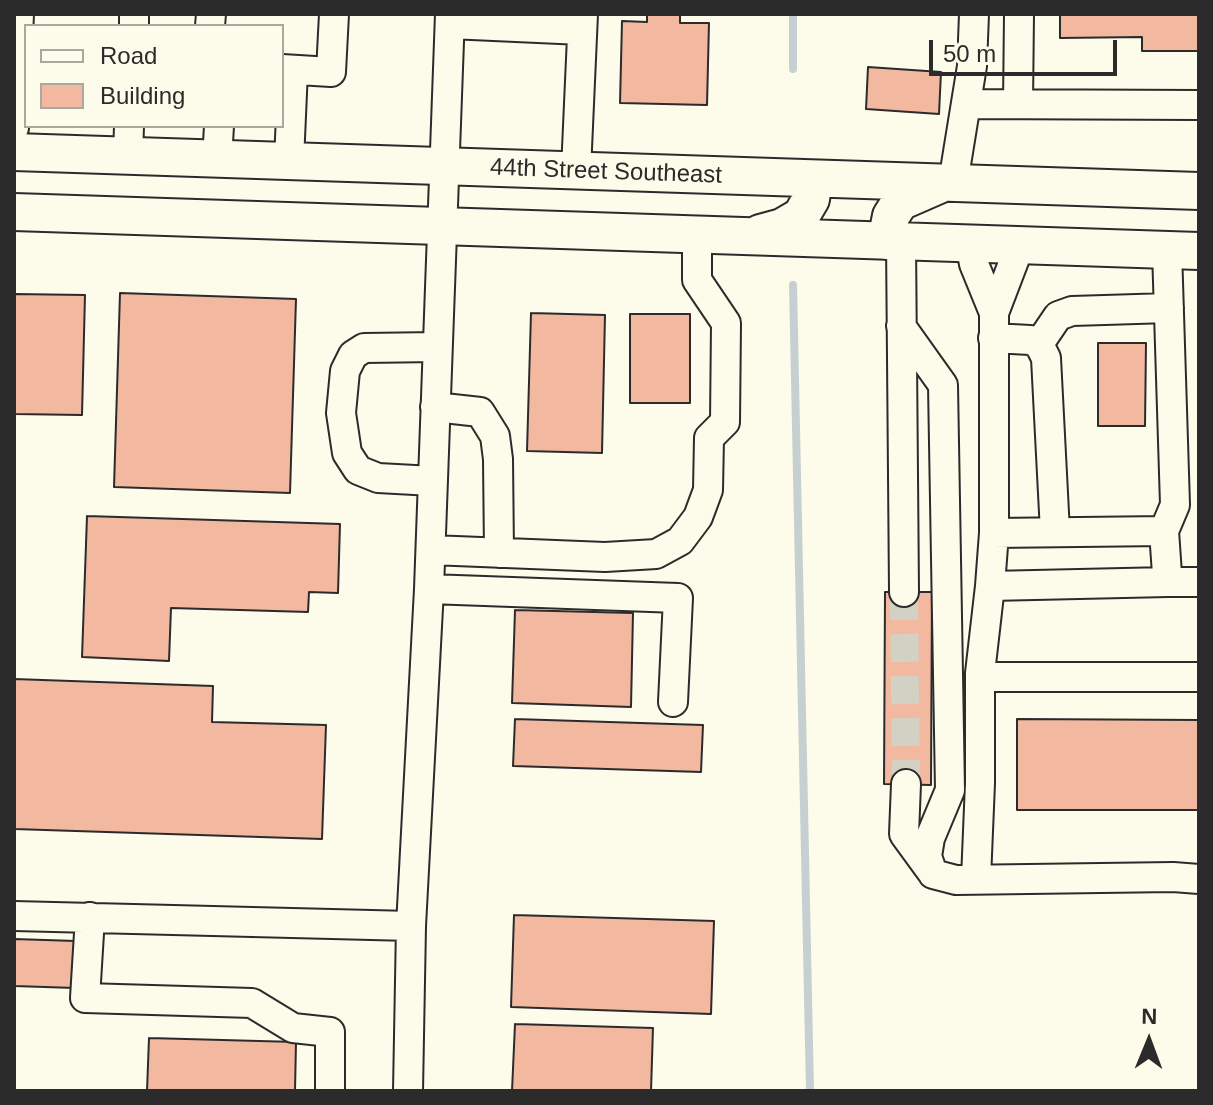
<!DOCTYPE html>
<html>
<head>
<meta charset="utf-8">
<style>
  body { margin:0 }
  #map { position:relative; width:1213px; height:1105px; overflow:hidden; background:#fdfbea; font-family:Arial,sans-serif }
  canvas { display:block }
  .frame { position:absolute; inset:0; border:16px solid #2b2b2b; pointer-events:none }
  .legend { position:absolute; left:24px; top:24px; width:260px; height:104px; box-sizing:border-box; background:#fdfbea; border:2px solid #a9a89e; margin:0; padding:10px 14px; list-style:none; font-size:24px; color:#2b2b2b }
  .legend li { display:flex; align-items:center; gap:16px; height:40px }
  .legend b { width:40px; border:2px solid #a9a89e }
  .north { position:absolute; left:1109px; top:1001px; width:80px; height:80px; -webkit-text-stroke:6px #fdfbea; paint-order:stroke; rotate:1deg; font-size:22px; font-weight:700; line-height:32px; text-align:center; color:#2b2b2b }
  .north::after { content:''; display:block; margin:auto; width:28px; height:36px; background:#2b2b2b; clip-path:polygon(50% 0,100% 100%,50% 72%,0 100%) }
  .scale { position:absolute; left:929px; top:40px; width:188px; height:36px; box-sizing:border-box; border:4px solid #2b2b2b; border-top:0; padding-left:10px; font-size:24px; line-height:28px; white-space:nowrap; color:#2b2b2b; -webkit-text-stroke:6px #fdfbea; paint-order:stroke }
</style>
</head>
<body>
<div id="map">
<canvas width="1213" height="1105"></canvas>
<div class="frame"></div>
<ul class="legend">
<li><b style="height:10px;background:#fdfbea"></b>Road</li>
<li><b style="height:22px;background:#f2b8a0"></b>Building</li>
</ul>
<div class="north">N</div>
<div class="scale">50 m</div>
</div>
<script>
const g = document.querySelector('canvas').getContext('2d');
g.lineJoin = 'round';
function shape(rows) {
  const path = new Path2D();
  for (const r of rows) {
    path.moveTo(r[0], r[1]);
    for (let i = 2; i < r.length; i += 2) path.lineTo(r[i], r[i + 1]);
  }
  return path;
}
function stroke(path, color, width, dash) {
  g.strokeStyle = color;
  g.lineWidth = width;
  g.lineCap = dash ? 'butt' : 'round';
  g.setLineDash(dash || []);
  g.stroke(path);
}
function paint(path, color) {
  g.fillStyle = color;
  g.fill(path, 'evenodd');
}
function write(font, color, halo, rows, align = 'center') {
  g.font = font + ' Arial,sans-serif';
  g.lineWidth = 6;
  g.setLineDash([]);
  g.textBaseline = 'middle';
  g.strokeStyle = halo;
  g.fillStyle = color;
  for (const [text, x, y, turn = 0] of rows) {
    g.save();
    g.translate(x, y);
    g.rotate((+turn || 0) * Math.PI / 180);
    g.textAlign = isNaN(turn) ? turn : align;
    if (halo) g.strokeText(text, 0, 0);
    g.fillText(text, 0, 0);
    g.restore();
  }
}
stroke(shape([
  [793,69,793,14],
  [793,285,810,1091]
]), '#c7d0d0', 8);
const building = shape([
  [647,14,680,14,680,23,709,23,707,105,620,103,622,21,647,22,647,14],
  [1060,14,1199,14,1199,51,1142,51,1142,37,1060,38,1060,14],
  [868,67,941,72,939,114,866,109,868,67],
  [120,293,296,299,290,493,114,487,120,293],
  [14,294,85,295,82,415,14,414,14,294],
  [531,313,605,315,602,453,527,451,531,313],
  [630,314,690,314,690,403,630,403,630,314],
  [1098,343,1146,343,1145,426,1098,426,1098,343],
  [87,516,340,524,338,593,309,592,308,612,171,608,169,661,82,657,87,516],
  [885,592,932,592,931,785,884,784,885,592],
  [515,610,633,613,631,707,512,703,515,610],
  [14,679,213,686,212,722,326,725,322,839,14,829,14,679],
  [515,719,703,725,701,772,513,766,515,719],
  [1017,719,1199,720,1199,810,1017,810,1017,719],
  [514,915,714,921,711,1014,511,1007,514,915],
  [14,939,76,941,75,988,14,986,14,939],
  [515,1024,653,1028,651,1091,512,1091,515,1024],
  [149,1038,296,1042,295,1091,147,1091,149,1038]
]);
paint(building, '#f2b8a0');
stroke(building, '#2b2b2b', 2);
stroke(shape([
  [904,592,906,784]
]), '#d3d1c4', 28, [28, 14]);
const minor = shape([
  [450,24,582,30],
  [134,26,134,14],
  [210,26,211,14],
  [282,69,331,72,334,14],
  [966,104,1199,105],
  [1018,104,1019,14],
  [14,128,19,14],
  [128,156,129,126],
  [217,159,219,126],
  [289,161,293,70],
  [576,171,583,14],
  [953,183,972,66,974,14],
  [901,241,904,592],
  [970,243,974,264,994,313],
  [1020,245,994,313,994,533,1164,531],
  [1167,250,1175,505,1164,531,1167,574,1168,582,1199,582],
  [901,326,943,385,950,790,930,838,927,856,933,874,956,880,1173,877,1199,879],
  [993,338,1030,340,1039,344,1046,358,1055,532],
  [1039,344,1058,316,1072,311,1169,308],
  [435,407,480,412,495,436,498,459,499,553],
  [433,481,378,478,358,470,347,453,341,413,345,371,353,355,364,348,437,347],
  [994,533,990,586,1168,582],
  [431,550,605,557,656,554,680,541,698,517,708,490,709,438,725,422,726,323,697,280,697,234],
  [429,589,678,598,673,702],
  [980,677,1199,677],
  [906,784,904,834,931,871],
  [976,879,980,783,980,673,990,586],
  [14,916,411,926],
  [90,917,85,998,252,1003,293,1028,330,1032,330,1091],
  [408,1091,411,926,429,589,450,14]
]);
const major = shape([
  [14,152,1199,191],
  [14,212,1199,251],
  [760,233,782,227,801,216,811,199,814,179],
  [886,241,891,216,900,202,939,185]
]);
stroke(minor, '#2b2b2b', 32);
stroke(major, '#2b2b2b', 40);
stroke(minor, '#fdfbea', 28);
stroke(major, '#fdfbea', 36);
write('24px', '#2b2b2b', '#fdfbea', [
  ["44th Street Southeast",606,172,2]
]);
</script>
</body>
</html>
